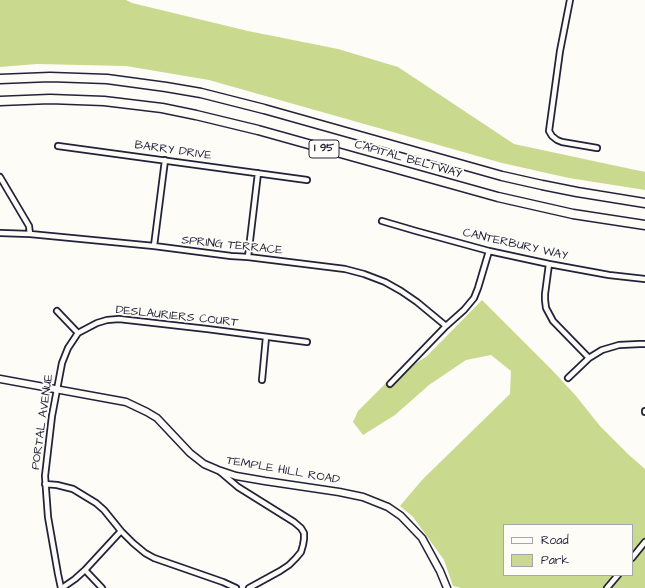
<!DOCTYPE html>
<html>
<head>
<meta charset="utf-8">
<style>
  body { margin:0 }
  #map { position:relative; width:645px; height:588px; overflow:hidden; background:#fdfcf7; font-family:"Architects Daughter",sans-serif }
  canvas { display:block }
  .legend { position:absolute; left:503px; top:524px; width:130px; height:52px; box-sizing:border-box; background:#fdfcf7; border:1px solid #a5a5ac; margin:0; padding:5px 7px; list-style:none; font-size:12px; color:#22223b }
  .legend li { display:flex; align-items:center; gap:8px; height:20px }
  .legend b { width:20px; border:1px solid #a5a5ac }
</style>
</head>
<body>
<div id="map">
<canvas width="645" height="588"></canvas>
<ul class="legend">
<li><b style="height:5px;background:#fdfcf7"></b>Road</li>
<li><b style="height:11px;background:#c9da8e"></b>Park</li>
</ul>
</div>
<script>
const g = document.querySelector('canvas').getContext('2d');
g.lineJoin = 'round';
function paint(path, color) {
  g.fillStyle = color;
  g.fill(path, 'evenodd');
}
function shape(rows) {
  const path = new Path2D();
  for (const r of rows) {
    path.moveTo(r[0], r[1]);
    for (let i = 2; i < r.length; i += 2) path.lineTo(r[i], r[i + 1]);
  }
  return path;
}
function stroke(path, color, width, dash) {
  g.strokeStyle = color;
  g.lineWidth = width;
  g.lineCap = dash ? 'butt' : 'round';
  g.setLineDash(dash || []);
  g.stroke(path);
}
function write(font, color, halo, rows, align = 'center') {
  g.font = font + ' "Architects Daughter",sans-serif';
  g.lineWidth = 3.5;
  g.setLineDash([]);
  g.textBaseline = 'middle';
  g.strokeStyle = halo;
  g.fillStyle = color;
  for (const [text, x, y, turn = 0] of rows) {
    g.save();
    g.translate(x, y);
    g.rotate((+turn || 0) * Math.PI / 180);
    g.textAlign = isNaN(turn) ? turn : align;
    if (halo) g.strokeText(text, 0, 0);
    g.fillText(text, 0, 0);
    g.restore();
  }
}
paint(shape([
  [0,0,126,0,132,3,248,31,338,49,398,67,514,144,645,172,645,190,569,178,502,163,209,80,126,66,37,64,0,67],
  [482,300,552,370,576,396,600,426,628,454,645,469,645,588,461,588,453,586,444,560,413,517,400,506,422,480,510,394,511,371,491,355,466,360,429,385,395,415,363,435,353,422,358,411,387,382,427,356],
  [504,525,632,525,632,575,504,575]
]), '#c9da8e');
const minor = shape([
  [570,0,560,51,549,131,552,136,557,140,562,142,597,148],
  [58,146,307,180],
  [0,177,29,226,30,234],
  [382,221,416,231,489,251,549,264,609,275,645,279],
  [0,233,30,234,154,246,231,256,248,257,345,269,364,274,385,282,401,291,417,302,446,326],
  [154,246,165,160],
  [248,257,258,173],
  [549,264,545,294,545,300,546,308,553,321,589,358],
  [57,311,78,333],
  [568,378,589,358,602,350,619,345,640,344,645,344],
  [262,380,266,337],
  [390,384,446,326,464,310,474,298,478,288,489,251],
  [645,411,645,412],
  [218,470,238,487,294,522,301,528,304,533,304,539,303,545,301,552,296,558,289,565,280,571,249,588],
  [45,484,57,485,73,489,96,503,104,510,121,531,133,543,145,553,154,558,223,582,236,588],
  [632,558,645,542],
  [85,570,102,588],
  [61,588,58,574,48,517,45,476,52,416,62,363,68,348,78,333,97,323,107,320,119,319,207,329,307,342],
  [62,588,75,579,85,570,121,531],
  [607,588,618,575]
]);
const secondary = shape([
  [0,379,126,402,147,412,157,418,190,453,204,464,218,470,236,476,265,481,339,492,363,497,388,507,401,516,422,538,440,571,447,588]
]);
const motorway = shape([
  [0,79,50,77,107,79,166,87,201,93,264,109,502,176,542,185,577,192,645,203],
  [0,101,50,99,104,101,162,108,196,115,258,130,498,197,573,214,645,225]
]);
stroke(minor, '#22223b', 8);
stroke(secondary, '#22223b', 9);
stroke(motorway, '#22223b', 11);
stroke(minor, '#fdfcf7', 4.5);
stroke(secondary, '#fdfcf7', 6);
stroke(motorway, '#fdfcf7', 8);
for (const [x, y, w] of [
  [324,149,30]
]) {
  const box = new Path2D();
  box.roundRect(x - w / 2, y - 9, w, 18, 3);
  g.fillStyle = '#fdfcf7';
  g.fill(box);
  stroke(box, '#22223b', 1);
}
write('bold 11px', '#22223b', null, [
  ["I 95",324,149]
]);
write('12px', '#22223b', '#fdfcf7', [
  ["BARRY DRIVE",173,151,8],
  ["CAPITAL BELTWAY",408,160,16],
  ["CANTERBURY WAY",515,245,13],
  ["SPRING TERRACE",232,246,6],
  ["DESLAURIERS COURT",177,317,6],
  ["PORTAL AVENUE",43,422,-82],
  ["TEMPLE HILL ROAD",283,471,10]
]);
</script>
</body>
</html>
